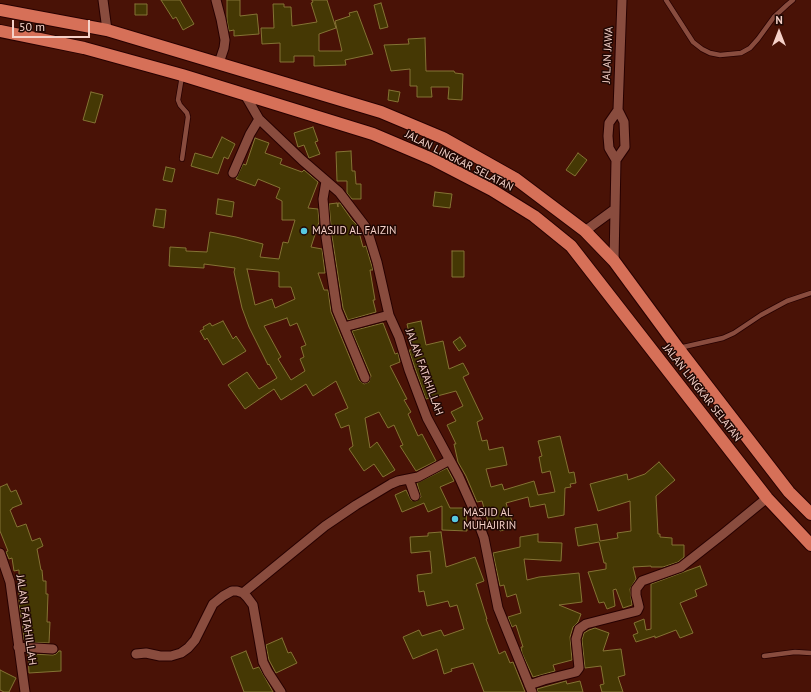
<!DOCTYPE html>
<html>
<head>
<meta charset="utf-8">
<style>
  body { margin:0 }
  #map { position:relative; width:811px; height:692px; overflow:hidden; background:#491206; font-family:"PT Sans",sans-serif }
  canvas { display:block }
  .north { position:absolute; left:759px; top:12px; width:40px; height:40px; -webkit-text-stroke:3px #200804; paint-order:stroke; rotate:0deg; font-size:11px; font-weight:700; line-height:16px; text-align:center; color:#f5d1c8 }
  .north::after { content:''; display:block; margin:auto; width:14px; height:18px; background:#f5d1c8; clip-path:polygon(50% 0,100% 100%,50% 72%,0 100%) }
  .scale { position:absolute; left:12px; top:20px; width:78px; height:18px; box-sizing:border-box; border:2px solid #f5d1c8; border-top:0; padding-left:5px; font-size:12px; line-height:14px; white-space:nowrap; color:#f5d1c8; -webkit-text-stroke:3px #200804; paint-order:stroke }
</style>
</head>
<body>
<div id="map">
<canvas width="811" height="692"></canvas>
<div class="north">N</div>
<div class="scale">50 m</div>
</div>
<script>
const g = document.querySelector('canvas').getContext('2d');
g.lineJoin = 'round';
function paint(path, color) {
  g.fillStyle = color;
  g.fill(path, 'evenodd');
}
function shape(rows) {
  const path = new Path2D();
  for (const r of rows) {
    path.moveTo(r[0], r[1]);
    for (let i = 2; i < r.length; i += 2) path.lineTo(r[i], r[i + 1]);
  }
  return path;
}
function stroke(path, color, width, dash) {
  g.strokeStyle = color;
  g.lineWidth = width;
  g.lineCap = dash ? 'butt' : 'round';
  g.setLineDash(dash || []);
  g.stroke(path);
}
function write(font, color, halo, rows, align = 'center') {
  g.font = font + ' "PT Sans",sans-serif';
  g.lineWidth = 3;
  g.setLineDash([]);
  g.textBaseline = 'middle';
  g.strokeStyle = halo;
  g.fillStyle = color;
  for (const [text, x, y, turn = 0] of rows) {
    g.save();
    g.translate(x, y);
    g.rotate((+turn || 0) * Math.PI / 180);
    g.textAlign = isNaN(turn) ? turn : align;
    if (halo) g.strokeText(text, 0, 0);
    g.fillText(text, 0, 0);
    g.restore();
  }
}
const building = shape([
  [161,0,180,0,194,24,183,30,176,17,173,19,161,0],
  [227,0,240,0,240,16,257,14,259,34,234,36,234,30,229,31,227,20,227,0],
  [312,0,327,0,336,28,319,34,319,51,342,51,335,21,350,16,349,13,357,11,373,54,345,60,346,65,314,66,314,56,294,56,294,62,280,62,280,43,262,44,261,28,274,28,273,4,284,4,284,7,291,7,292,26,317,22,311,3,313,2,312,0],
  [381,3,388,27,380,29,374,5,381,3],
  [135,4,147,4,147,15,135,15,135,4],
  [425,38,426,71,454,71,455,73,463,74,462,100,448,99,449,87,431,87,432,97,417,97,417,86,410,86,410,69,391,71,384,45,409,44,408,39,425,38],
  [389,90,400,92,398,102,388,100,389,90],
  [91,92,103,95,95,123,83,120,91,92],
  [313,127,318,141,315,142,320,154,309,158,304,145,298,147,294,133,313,127],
  [222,137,235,144,228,159,224,157,218,174,191,166,195,153,212,158,222,137],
  [255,138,269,143,265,153,282,159,280,164,302,172,304,170,318,182,308,208,318,209,319,222,311,247,322,249,325,273,318,273,324,290,328,290,331,312,359,380,364,384,369,382,371,376,352,331,383,323,395,354,398,353,400,362,390,366,407,399,404,400,411,412,408,414,418,436,422,434,436,461,416,471,400,446,403,445,394,425,388,428,379,412,365,418,370,448,377,442,395,470,383,477,374,464,364,471,349,449,353,446,349,425,341,428,335,414,348,408,336,381,313,396,306,384,281,400,274,389,245,409,228,385,247,372,259,389,277,378,269,364,268,365,249,327,242,308,234,272,235,268,204,264,204,268,169,266,170,247,186,248,186,251,207,252,210,232,236,237,263,244,260,257,279,259,283,242,288,243,295,220,282,220,282,201,276,198,280,188,258,179,255,186,236,179,243,164,246,165,255,138],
  [247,269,279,272,279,287,291,287,295,299,275,308,272,299,255,305,247,269],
  [287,318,290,326,297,323,306,345,301,347,304,357,300,359,305,371,291,380,278,359,281,357,264,326,287,318],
  [351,151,352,171,355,171,356,184,361,184,361,199,352,199,347,193,347,181,337,181,336,152,351,151],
  [578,153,587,160,575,176,566,170,578,153],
  [166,167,175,169,172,182,163,180,166,167],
  [435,192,452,194,450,208,433,206,435,192],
  [218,199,234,202,232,217,216,214,218,199],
  [337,203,338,207,338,203,340,203,352,220,357,225,363,247,366,246,373,270,370,270,375,300,373,300,376,312,348,320,343,308,332,236,329,204,337,203],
  [156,209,166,210,164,228,153,226,156,209],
  [452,251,464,251,464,277,452,277,452,251],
  [223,321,233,339,236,336,246,351,223,365,207,338,205,340,200,331,204,329,203,327,210,323,212,326,223,321],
  [421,321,426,345,443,341,449,369,463,363,469,374,463,377,483,419,477,422,482,441,487,440,489,450,503,447,507,465,486,469,491,487,502,484,504,490,534,481,538,495,555,492,550,471,542,473,539,457,542,456,538,441,560,436,569,473,574,472,576,483,570,484,571,487,565,488,564,515,548,518,545,504,530,507,528,497,506,503,514,527,500,531,497,522,489,525,482,501,477,502,466,476,458,462,454,444,456,444,447,425,456,421,451,412,463,406,456,391,426,399,415,368,409,350,413,350,407,324,421,321],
  [460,337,466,346,459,351,453,342,460,337],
  [659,462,675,480,656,496,658,534,660,534,660,537,672,538,672,545,684,545,684,557,678,562,663,567,651,567,651,566,633,567,636,579,630,589,632,605,623,608,616,589,613,590,615,606,607,609,604,602,599,603,588,572,606,569,606,563,604,563,599,542,578,546,575,528,597,524,600,541,618,538,617,533,631,531,630,501,598,511,590,484,627,474,628,480,645,474,659,462],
  [447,468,454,481,440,487,450,508,466,508,467,531,442,530,442,506,428,512,424,503,402,512,395,495,406,490,411,500,417,501,421,497,417,483,447,468],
  [7,484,11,492,16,490,22,504,12,508,12,509,10,510,17,527,26,524,32,541,40,538,43,546,37,549,41,570,42,570,43,581,46,581,46,594,48,594,47,622,50,622,49,643,28,642,28,640,24,640,22,618,21,618,19,604,19,570,14,571,12,558,9,559,6,552,8,551,0,531,0,487,7,484],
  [441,532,446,567,475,557,484,581,476,584,487,619,486,619,499,654,505,651,510,663,513,662,525,692,484,692,473,663,451,669,452,671,444,674,437,649,413,659,403,637,419,630,422,636,441,630,444,636,464,629,457,605,450,607,448,601,427,606,424,591,419,592,417,575,432,573,430,551,411,553,410,537,428,536,428,533,441,532],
  [538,534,538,542,562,543,561,561,524,559,527,580,539,577,579,573,582,602,559,605,581,614,578,622,573,627,570,637,572,660,553,665,555,671,533,677,522,653,521,647,523,647,516,625,512,627,508,617,521,613,516,594,507,597,504,585,500,586,493,553,520,547,520,537,538,534],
  [700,566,707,585,695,590,697,596,680,603,693,633,680,638,676,630,655,638,655,636,636,642,633,635,638,633,634,623,644,619,646,630,651,629,651,584,700,566],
  [595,628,609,633,603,651,621,649,625,675,618,677,623,692,602,692,600,685,604,684,601,666,585,668,582,640,584,633,589,630,595,628],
  [282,638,288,653,291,652,297,663,276,673,269,660,266,645,282,638],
  [59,651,61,651,61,671,29,673,28,654,53,655,56,654,59,651],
  [246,651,253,669,259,667,273,692,244,692,231,657,246,651],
  [0,670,16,678,9,692,4,692,0,690,0,670],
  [566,681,567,684,580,681,583,692,538,692,537,689,566,681]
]);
paint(building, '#453804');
stroke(building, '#847334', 1);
const lane = shape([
  [666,0,693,42,702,49,710,53,720,55,741,53,750,48,758,39,774,17,787,5,793,0],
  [182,76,178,100,180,105,187,113,188,117,182,159],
  [679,348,723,338,734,333,761,315,787,301,811,293],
  [764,656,795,652,811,653]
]);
const street = shape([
  [103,0,107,30],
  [216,0,221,19,225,40,224,48,219,63],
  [244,93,259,119,302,160,339,192,365,226,369,236,377,262,389,315,399,337,409,370,427,418,459,477,472,506,484,538,498,608,532,692],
  [616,160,625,147,624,122,618,110,622,0],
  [233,173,250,134,259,119],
  [326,181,323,199,324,210,326,237,337,310,365,378],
  [585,231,615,209],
  [614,261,616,160,609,148,608,136,609,123,618,110],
  [344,327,389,315],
  [409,479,415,496],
  [0,553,10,582,25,692],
  [243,593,325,526,356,505,391,484,398,481,418,477,450,460],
  [18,647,53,649],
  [136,654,146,653,160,656,171,656,181,653,188,648,195,640,213,604,223,596,232,591,237,591,243,593,247,597,253,605,263,662,268,672,281,692],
  [529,685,544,680,576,672,579,668,576,639,579,629,586,624,637,611,639,607,636,595,636,589,642,581,681,567,723,534,767,498]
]);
const highway = shape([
  [0,10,107,30,381,112,443,138,516,179,585,231,614,261,678,348,789,492,811,514],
  [0,31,84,48,182,75,373,134,432,159,492,190,534,216,571,246,767,498,811,545]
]);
stroke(lane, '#270100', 6);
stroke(street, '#270100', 11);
stroke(highway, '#270100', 14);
stroke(lane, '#894c3e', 4.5);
stroke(street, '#894c3e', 9);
stroke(highway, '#d67058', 12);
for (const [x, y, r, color] of [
  [304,231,4,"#57c9e2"],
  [455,519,4,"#57c9e2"]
]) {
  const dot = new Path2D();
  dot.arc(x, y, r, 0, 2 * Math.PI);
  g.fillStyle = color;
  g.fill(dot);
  stroke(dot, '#200804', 1.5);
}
write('11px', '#f5d1c8', '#200804', [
  ["JALAN JAWA",608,55,-87],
  ["JALAN LINGKAR SELATAN",459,161,27],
  ["JALAN FATAHILLAH",424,372,70],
  ["JALAN LINGKAR SELATAN",702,393,52],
  ["JALAN FATAHILLAH",26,620,82]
]);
write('11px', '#f5d1c8', '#200804', [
  ["MASJID AL FAIZIN",312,231],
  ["MASJID AL",463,513],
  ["MUHAJIRIN",463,526]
], 'left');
</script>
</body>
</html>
